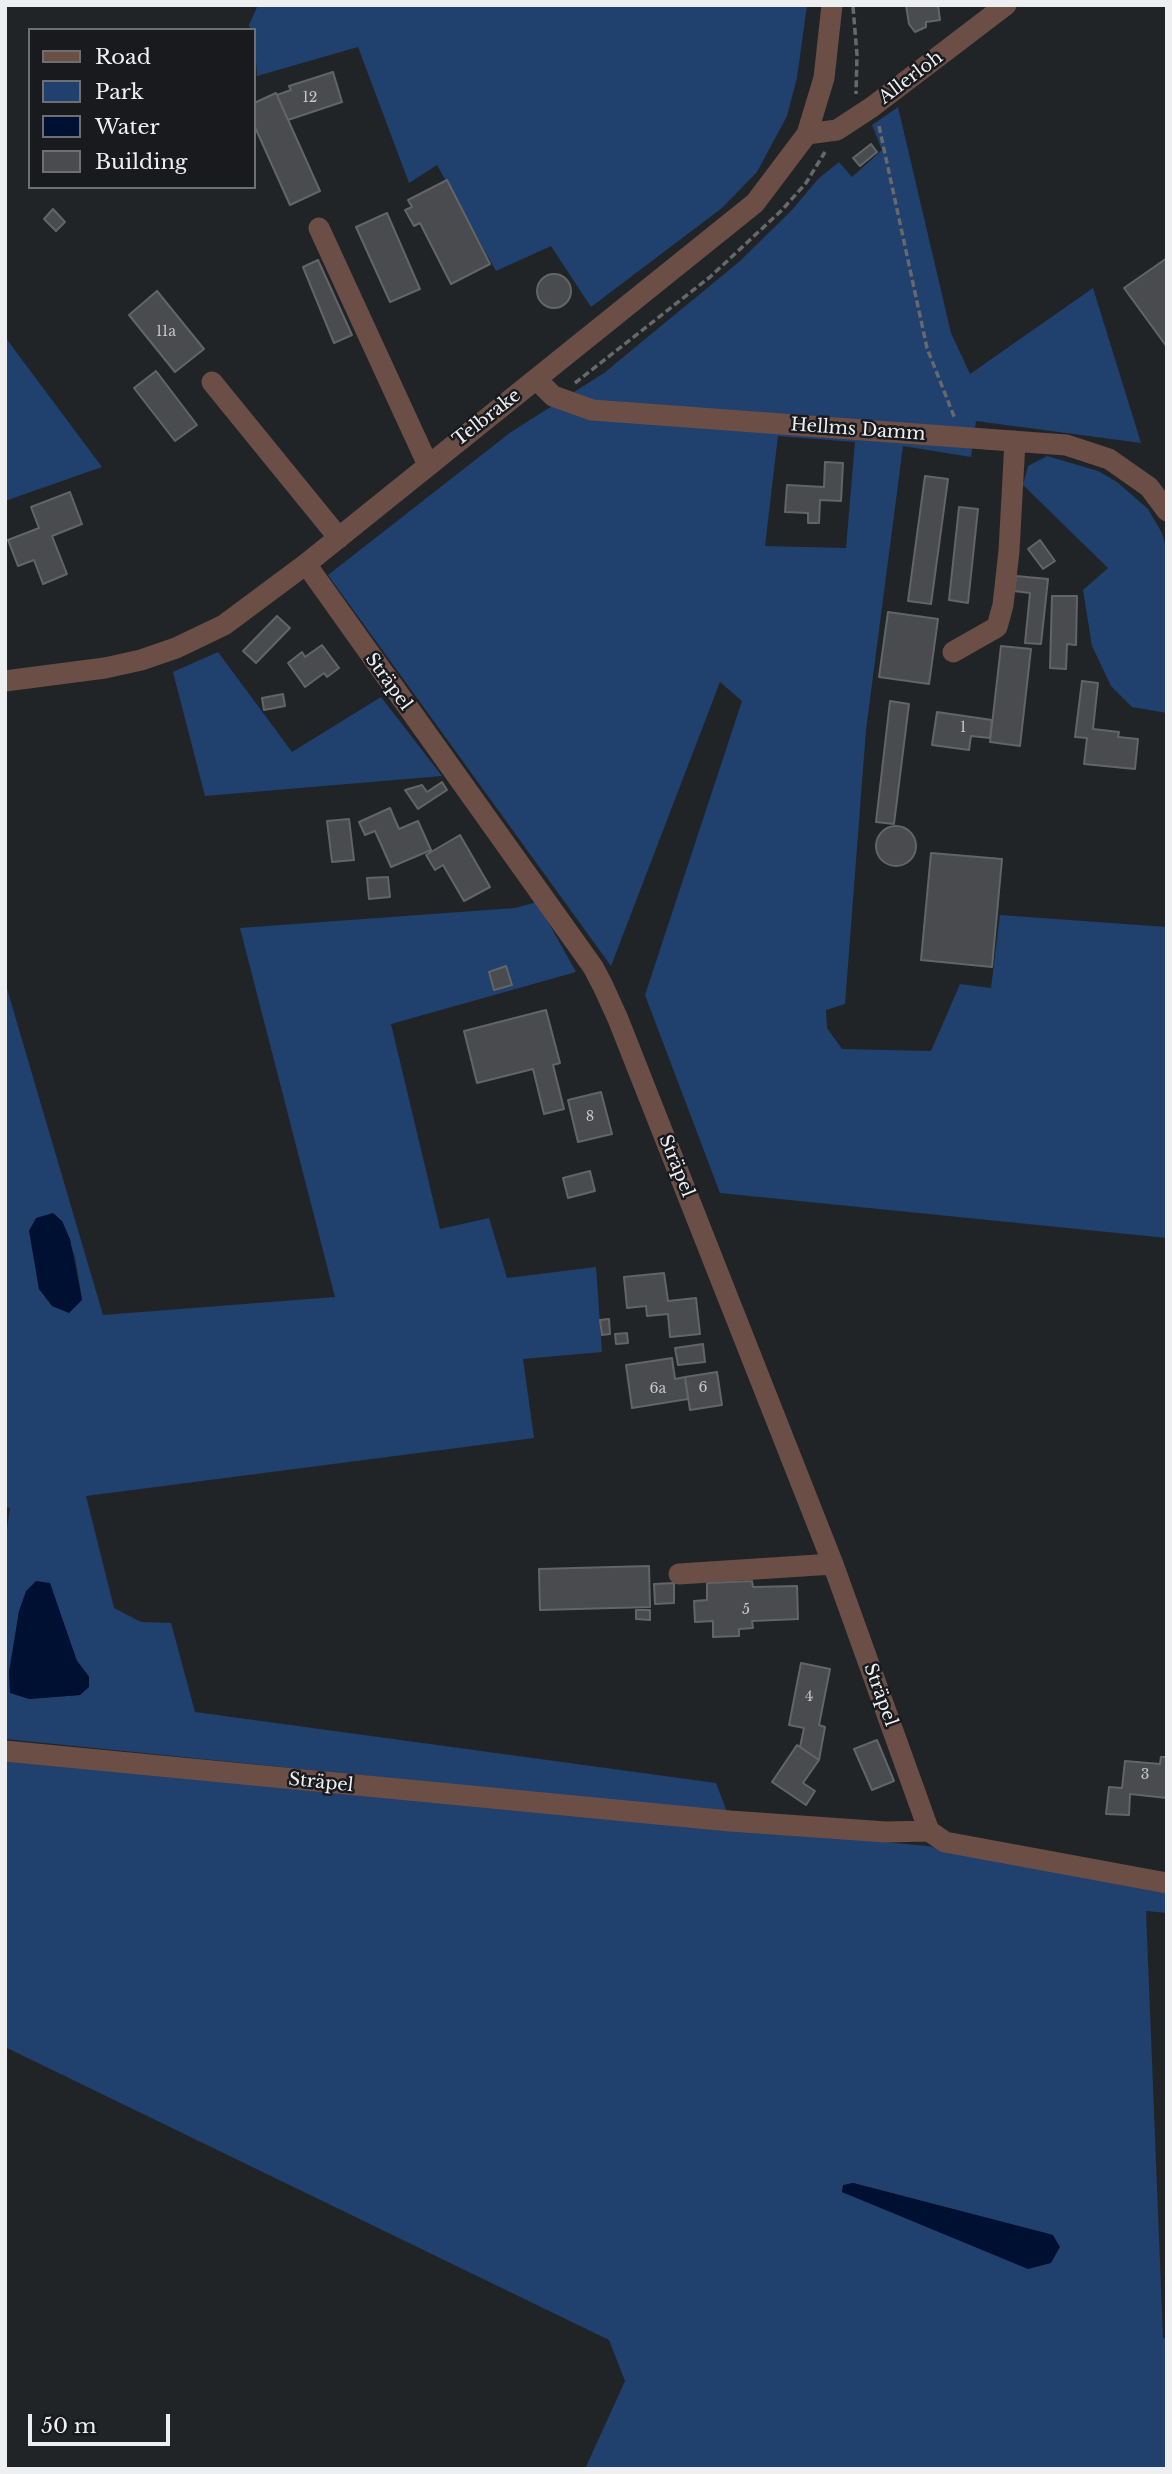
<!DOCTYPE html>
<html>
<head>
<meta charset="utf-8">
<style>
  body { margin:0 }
  #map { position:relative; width:1172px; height:2474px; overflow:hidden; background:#212427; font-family:"Libre Baskerville",serif }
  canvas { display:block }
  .frame { position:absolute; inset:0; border:7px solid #edeff1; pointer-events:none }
  .legend { position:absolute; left:28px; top:28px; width:228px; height:161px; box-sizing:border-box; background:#181a1d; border:2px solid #6d6f72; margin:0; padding:9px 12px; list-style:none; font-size:21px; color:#edeff1 }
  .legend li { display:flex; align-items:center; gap:14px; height:35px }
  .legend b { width:35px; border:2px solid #6d6f72 }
  .scale { position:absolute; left:28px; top:2414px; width:142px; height:32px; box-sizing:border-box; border:4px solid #edeff1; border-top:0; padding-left:9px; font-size:21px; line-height:24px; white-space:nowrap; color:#edeff1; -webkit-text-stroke:5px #181a1d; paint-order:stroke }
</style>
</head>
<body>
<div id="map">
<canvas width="1172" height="2474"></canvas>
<div class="frame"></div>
<ul class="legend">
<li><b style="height:9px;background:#6b4e46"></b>Road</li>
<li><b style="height:19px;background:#20406e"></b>Park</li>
<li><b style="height:19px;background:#001032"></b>Water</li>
<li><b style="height:19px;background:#494b4e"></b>Building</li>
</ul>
<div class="scale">50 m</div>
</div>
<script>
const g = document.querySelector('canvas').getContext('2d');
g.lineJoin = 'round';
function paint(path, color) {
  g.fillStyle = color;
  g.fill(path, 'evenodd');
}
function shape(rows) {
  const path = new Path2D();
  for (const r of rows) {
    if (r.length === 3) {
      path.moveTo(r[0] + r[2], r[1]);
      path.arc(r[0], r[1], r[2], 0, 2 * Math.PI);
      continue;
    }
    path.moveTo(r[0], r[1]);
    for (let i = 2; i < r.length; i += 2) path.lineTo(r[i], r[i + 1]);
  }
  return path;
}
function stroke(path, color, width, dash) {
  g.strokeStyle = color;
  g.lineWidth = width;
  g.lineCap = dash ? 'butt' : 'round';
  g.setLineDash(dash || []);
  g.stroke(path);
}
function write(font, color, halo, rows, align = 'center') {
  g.font = font + ' "Libre Baskerville",serif';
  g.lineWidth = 5;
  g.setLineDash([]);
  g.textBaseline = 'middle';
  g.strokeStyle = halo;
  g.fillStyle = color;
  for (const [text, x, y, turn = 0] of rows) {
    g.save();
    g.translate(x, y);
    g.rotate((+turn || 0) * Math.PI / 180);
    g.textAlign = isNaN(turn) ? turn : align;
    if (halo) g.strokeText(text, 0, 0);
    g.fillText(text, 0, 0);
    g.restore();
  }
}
paint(shape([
  [258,5,807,5,797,78,787,116,757,172,722,208,591,307,551,246,496,271,437,165,409,183,358,47,257,76,254,30,250,30,249,25],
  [898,107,951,333,970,374,1093,288,1141,443,976,421,971,457,903,446,866,730,845,1004,826,1010,827,1028,842,1049,931,1051,960,984,991,988,1000,915,1167,927,1167,1238,720,1193,645,995,742,701,720,682,611,966,328,575,511,432,604,373,740,261,792,210,818,179,839,162,852,177,882,150,872,125],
  [778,436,855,442,846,548,765,546],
  [5,337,102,467,5,501],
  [1047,456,1098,471,1117,482,1148,509,1162,533,1167,551,1167,713,1132,707,1111,686,1092,646,1083,590,1108,568,1023,485,1028,466],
  [218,652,292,752,381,697,442,776,205,796,173,672],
  [537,902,576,972,391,1024,440,1229,489,1218,507,1278,596,1267,602,1352,523,1359,534,1438,86,1496,114,1608,141,1622,171,1623,195,1712,716,1783,727,1812,5,1739,5,1543,10,1508,5,1507,5,982,103,1315,335,1297,240,928,515,908],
  [62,1221,75,1257,82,1299,39,1289,35,1262],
  [19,1611,62,1624,77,1661,89,1676,80,1695,29,1699,15,1640],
  [5,1761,927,1846,1167,1889,1167,1913,1146,1911,1163,2338,1167,2339,1167,2469,585,2469,625,2381,609,2340,5,2047],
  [853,2183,1053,2235,863,2200,842,2192,843,2186]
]), '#20406e');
paint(shape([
  [53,1213,62,1221,70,1239,82,1300,69,1313,52,1306,39,1289,29,1231,36,1218],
  [36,1581,50,1583,77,1661,89,1677,89,1687,80,1695,29,1699,10,1693,9,1672,19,1611,26,1591],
  [853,2183,1053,2235,1060,2247,1051,2263,1028,2269,842,2192,843,2185]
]), '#001032');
const building = shape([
  [906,5,938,5,940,20,926,22,926,27,915,32,909,24,906,5],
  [333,72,342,102,288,120,277,95,291,90,289,86,333,72],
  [276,93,320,191,290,205,254,125,254,103,276,93],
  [871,144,877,152,860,166,853,158,871,144],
  [447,180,490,264,451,284,420,223,414,226,405,210,412,207,408,200,447,180],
  [53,209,65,222,56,231,44,219,53,209],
  [387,213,420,289,390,302,356,227,387,213],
  [1167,258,1167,347,1124,288,1167,258],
  [318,260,352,335,334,343,303,267,318,260],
  [554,291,17],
  [157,291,204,349,175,372,129,315,157,291],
  [156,371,197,425,175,441,134,388,156,371],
  [825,462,843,463,841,501,820,500,819,523,808,523,808,513,785,512,787,485,824,487,825,462],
  [925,476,948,479,931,604,908,601,925,476],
  [70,492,82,524,52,536,67,574,43,584,34,560,18,566,8,540,39,528,31,507,70,492],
  [959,507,978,509,968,603,949,600,959,507],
  [1040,540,1055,561,1043,569,1028,549,1040,540],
  [1016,576,1048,579,1041,644,1025,643,1030,593,1014,591,1016,576],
  [1052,596,1077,596,1076,645,1067,644,1066,669,1050,668,1052,596],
  [888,612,938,619,929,684,879,677,888,612],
  [277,616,290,628,256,663,243,651,277,616],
  [322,645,339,668,327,677,324,673,305,687,288,663,302,652,305,657,322,645],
  [1001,646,1031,649,1020,746,990,742,1001,646],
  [1082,681,1098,683,1093,729,1119,732,1118,737,1138,739,1135,769,1084,764,1087,738,1075,737,1082,681],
  [283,694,285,706,264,710,262,698,283,694],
  [890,701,909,704,894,824,876,822,890,701],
  [937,712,992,720,990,738,971,736,969,750,932,745,937,712],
  [442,782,447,790,418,809,405,790,422,785,427,792,442,782],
  [390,808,399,829,418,821,431,850,391,867,375,831,365,835,359,822,390,808],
  [349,819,354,860,332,862,327,821,349,819],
  [896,846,20],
  [460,835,490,887,464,901,443,865,435,870,426,855,460,835],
  [931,853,1002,859,992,967,921,960,931,853],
  [388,877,390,897,369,899,367,878,388,877],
  [506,966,512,985,494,990,489,972,506,966],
  [546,1010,560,1063,553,1065,564,1109,544,1114,533,1069,477,1083,464,1031,546,1010],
  [601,1092,612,1134,578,1142,568,1100,601,1092],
  [590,1171,595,1191,568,1198,563,1178,590,1171],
  [664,1273,668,1301,696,1298,700,1334,670,1337,668,1314,647,1316,646,1306,627,1308,624,1277,664,1273],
  [609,1319,610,1334,602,1335,600,1320,609,1319],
  [627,1333,628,1343,616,1344,615,1334,627,1333],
  [703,1344,705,1362,678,1365,675,1348,703,1344],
  [672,1358,675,1379,685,1377,688,1399,632,1408,626,1365,672,1358],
  [717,1372,722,1405,690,1410,685,1377,717,1372],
  [649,1566,650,1607,540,1610,539,1569,649,1566],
  [752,1581,753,1587,797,1586,798,1619,752,1621,753,1628,739,1629,739,1636,713,1637,713,1621,695,1622,694,1601,707,1600,707,1583,752,1581],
  [674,1583,674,1603,655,1604,654,1584,674,1583],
  [636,1610,650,1610,650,1620,636,1619,636,1610],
  [801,1663,830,1669,819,1725,825,1727,819,1760,800,1747,804,1728,789,1725,801,1663],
  [877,1740,894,1781,872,1790,854,1749,877,1740],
  [797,1745,819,1760,803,1783,815,1791,806,1805,772,1782,797,1745],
  [1161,1757,1167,1757,1167,1798,1130,1794,1129,1815,1106,1814,1109,1787,1122,1788,1125,1761,1160,1764,1161,1757]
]);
paint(building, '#494b4e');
stroke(building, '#626568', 2);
stroke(shape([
  [853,7,857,55,856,94],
  [879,126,927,348,955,419],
  [575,383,710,277,782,210,806,183,825,152]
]), '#66686b', 3.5, [7, 3.5]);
stroke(shape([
  [807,134,837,130,872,107,1006,5],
  [319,228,428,465],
  [536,379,553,396,592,410,1066,445,1109,459,1149,487,1167,511],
  [212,382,339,538],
  [306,564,593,967,603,986,618,1019,833,1564,929,1831],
  [953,652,997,627,1003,605,1009,551,1015,441],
  [5,681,105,668,141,660,176,648,224,625,306,564,755,203,807,134,824,78,832,5],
  [679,1574,833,1564],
  [5,1751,730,1821,886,1832,929,1831,945,1842,1167,1883]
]), '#6b4e46', 21);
write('14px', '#c4c6c8', null, [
  ["12",310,98],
  ["11a",166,332],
  ["1",963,728],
  ["8",590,1117],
  ["6",703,1388],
  ["6a",658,1389],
  ["5",746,1610],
  ["4",809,1697],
  ["3",1145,1775]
]);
write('18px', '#edeff1', '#181a1d', [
  ["Allerloh",911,78,-37],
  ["Telbrake",487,418,-38],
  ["Hellms Damm",858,430,4],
  ["Sträpel",388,682,54],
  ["Sträpel",676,1166,68],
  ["Sträpel",880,1695,70],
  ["Sträpel",321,1783,6]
]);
</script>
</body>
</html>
